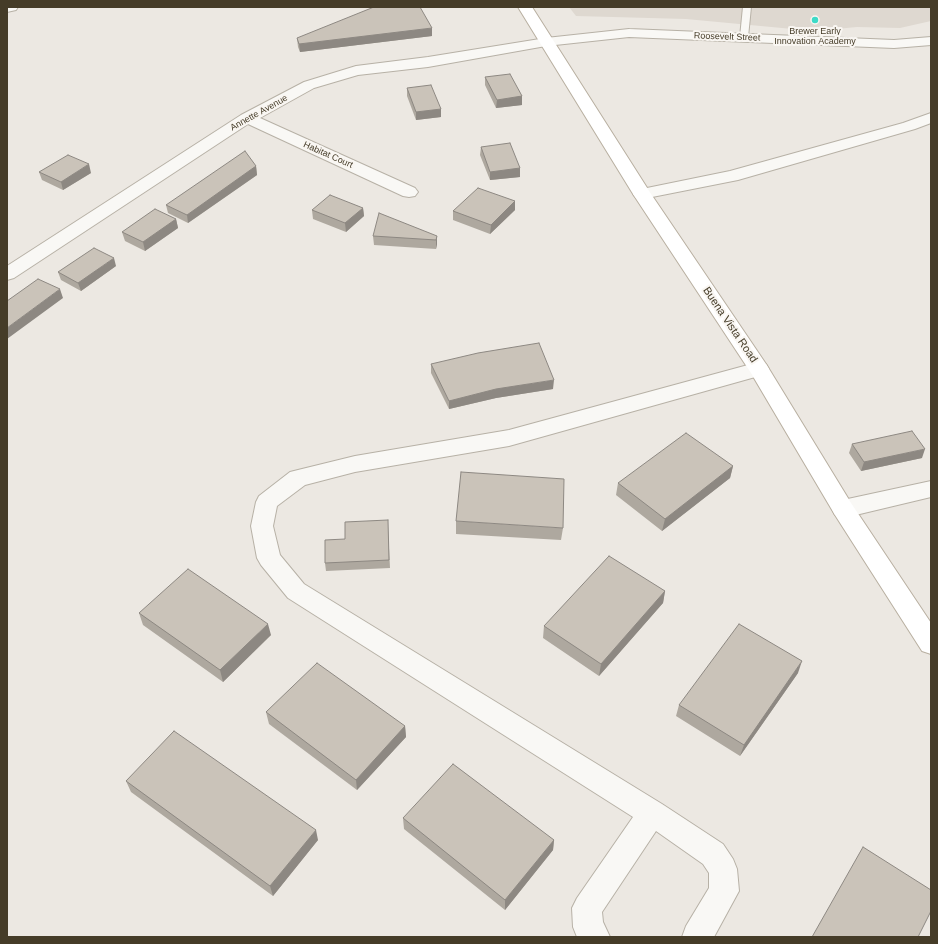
<!DOCTYPE html>
<html>
<head>
<meta charset="utf-8">
<style>
  body { margin:0 }
  #map { position:relative; width:938px; height:944px; overflow:hidden; background:#ece8e2; font-family:Helvetica,sans-serif }
  canvas { display:block }
  .frame { position:absolute; inset:0; border:8px solid #453c28; pointer-events:none }
</style>
</head>
<body>
<div id="map">
<canvas width="938" height="944"></canvas>
<div class="frame"></div>
</div>
<script>
const g = document.querySelector('canvas').getContext('2d');
g.lineJoin = 'round';
function paint(path, color) {
  g.fillStyle = color;
  g.fill(path, 'evenodd');
}
function shape(rows) {
  const path = new Path2D();
  for (const r of rows) {
    path.moveTo(r[0], r[1]);
    for (let i = 2; i < r.length; i += 2) path.lineTo(r[i], r[i + 1]);
  }
  return path;
}
function stroke(path, color, width, dash) {
  g.strokeStyle = color;
  g.lineWidth = width;
  g.lineCap = dash ? 'butt' : 'round';
  g.setLineDash(dash || []);
  g.stroke(path);
}
function write(font, color, halo, rows, align = 'center') {
  g.font = font + ' Helvetica,sans-serif';
  g.lineWidth = 4;
  g.setLineDash([]);
  g.textBaseline = 'middle';
  g.strokeStyle = halo;
  g.fillStyle = color;
  for (const [text, x, y, turn = 0] of rows) {
    g.save();
    g.translate(x, y);
    g.rotate((+turn || 0) * Math.PI / 180);
    g.textAlign = isNaN(turn) ? turn : align;
    if (halo) g.strokeText(text, 0, 0);
    g.fillText(text, 0, 0);
    g.restore();
  }
}
paint(shape([
  [569,7,931,7,931,21,900,28,857,27,814,31,686,19,576,16]
]), '#ded8d0');
const service = shape([
  [743,7,751,7,748,37,744,40,740,37,743,7]
]);
const minor = shape([
  [7,7,18,7,16,10,7,12,7,7],
  [629,29,894,40,931,37,931,45,894,48,629,37,546,46,428,67,358,75,314,88,260,118,415,188,418,192,415,196,409,197,403,196,248,124,14,278,7,280,7,266,241,115,304,82,356,66,428,57,546,38,629,29],
  [931,113,931,123,915,129,738,180,642,199,636,198,633,194,636,190,642,189,730,171,903,123,931,113],
  [759,362,766,364,769,369,766,374,509,446,355,472,305,485,277,506,273,526,280,555,304,584,662,804,723,844,733,859,737,869,739,891,714,937,682,937,686,926,709,888,709,873,703,864,656,831,602,912,603,922,610,937,577,937,573,927,572,908,577,898,633,817,288,598,261,565,257,558,251,526,256,502,259,496,290,472,298,470,355,456,509,430,759,362],
  [931,481,931,497,843,518,835,515,832,509,835,503,843,500,931,481]
]);
const primary = shape([
  [518,7,532,7,651,194,766,364,851,503,931,623,931,654,922,651,835,515,751,373,633,194,518,7]
]);
stroke(service, '#b7b1a6', 2);
stroke(minor, '#b7b1a6', 2);
stroke(primary, '#b8afa0', 2);
paint(service, '#f9f8f5');
paint(minor, '#f9f8f5');
paint(primary, '#fff');
paint(shape([
  [432,28,432,36,300,52,298,47,297,38],
  [485,77,522,96,522,105,496,108,485,85],
  [407,88,441,109,441,117,416,120,407,96],
  [481,147,520,168,520,177,490,180,480,155],
  [256,166,257,175,188,223,168,213,166,205],
  [39,172,91,173,63,190,42,180],
  [363,208,364,216,346,232,313,219,312,210],
  [515,210,490,234,453,220,453,211],
  [176,219,178,228,145,251,125,241,122,232],
  [373,236,437,236,437,244,436,249,374,245],
  [116,266,81,291,61,280,58,272],
  [431,364,553,389,496,398,449,409,431,373],
  [852,444,922,458,861,471,849,453],
  [733,466,730,478,662,531,616,495,618,483],
  [456,521,563,528,561,540,456,534],
  [388,528,390,568,326,571,325,563,345,539],
  [665,591,663,603,599,676,543,638,544,626],
  [139,613,271,635,223,682,143,625],
  [798,673,740,756,676,716,679,705],
  [266,712,405,726,406,737,357,790,269,724],
  [126,781,318,840,273,896,131,792],
  [403,818,554,840,553,850,505,910,404,829]
]), '#aea89f');
paint(shape([
  [432,28,432,36,300,52,299,44],
  [522,96,522,105,496,108,497,100],
  [441,109,441,117,416,120,416,112],
  [89,164,91,173,63,190,61,182],
  [256,166,257,175,188,223,187,215],
  [520,168,520,177,490,180,490,172],
  [515,201,515,210,490,234,491,225],
  [363,208,364,216,346,232,345,223],
  [176,219,178,228,145,251,143,242],
  [437,236,437,244,436,249,436,240],
  [114,258,116,266,81,291,78,283],
  [60,289,63,298,7,339,7,328],
  [554,380,553,389,496,398,449,409,449,401,496,389],
  [925,449,922,458,861,471,864,462],
  [733,466,730,478,662,531,665,519],
  [665,591,663,603,599,676,601,664],
  [268,624,271,635,223,682,220,670],
  [802,661,798,673,740,756,744,745],
  [405,726,406,737,357,790,356,780],
  [316,830,318,840,273,896,270,886],
  [554,840,553,850,505,910,505,900]
]), '#8d8882');
const building = shape([
  [374,7,420,7,432,28,299,44,297,38,374,7],
  [510,74,522,96,497,100,485,77,510,74],
  [431,85,441,109,416,112,407,88,431,85],
  [510,143,520,168,490,172,481,147,510,143],
  [245,151,256,166,187,215,166,205,245,151],
  [68,155,89,164,61,182,39,172,68,155],
  [478,188,515,201,491,225,453,211,478,188],
  [330,195,363,208,345,223,312,210,330,195],
  [155,209,176,219,143,242,122,232,155,209],
  [379,213,437,236,436,240,373,236,379,213],
  [94,248,114,258,78,283,58,272,94,248],
  [38,279,60,289,7,328,7,301,38,279],
  [539,343,554,380,496,389,449,401,431,364,478,353,539,343],
  [912,431,925,449,864,462,852,444,912,431],
  [686,433,733,466,665,519,618,483,686,433],
  [461,472,564,479,563,528,456,521,461,472],
  [388,520,389,560,325,563,325,540,345,539,345,522,388,520],
  [609,556,665,591,601,664,544,626,609,556],
  [188,569,268,624,220,670,139,613,188,569],
  [739,624,802,661,744,745,679,705,739,624],
  [317,663,405,726,356,780,266,712,317,663],
  [174,731,316,830,270,886,126,781,174,731],
  [453,764,554,840,505,900,403,818,453,764],
  [863,847,931,890,931,911,918,937,812,937,863,847]
]);
paint(building, '#cac3b9');
stroke(building, '#8d8882', 1);
for (const [x, y, r, color] of [
  [815,20,4,"#3ddac7"]
]) {
  const dot = new Path2D();
  dot.arc(x, y, r, 0, 2 * Math.PI);
  g.fillStyle = color;
  g.fill(dot);
  stroke(dot, '#f9f6f2', 1.5);
}
write('9px', '#453c28', '#f9f6f2', [
  ["Brewer Early",815,32],
  ["Innovation Academy",815,42]
]);
write('9px', '#453c28', '#f9f6f2', [
  ["Roosevelt Street",727,37,2],
  ["Annette Avenue",259,113,-29],
  ["Habitat Court",328,155,24]
]);
write('11px', '#453c28', '#f9f6f2', [
  ["Buena Vista Road",730,325,56]
]);
</script>
</body>
</html>
